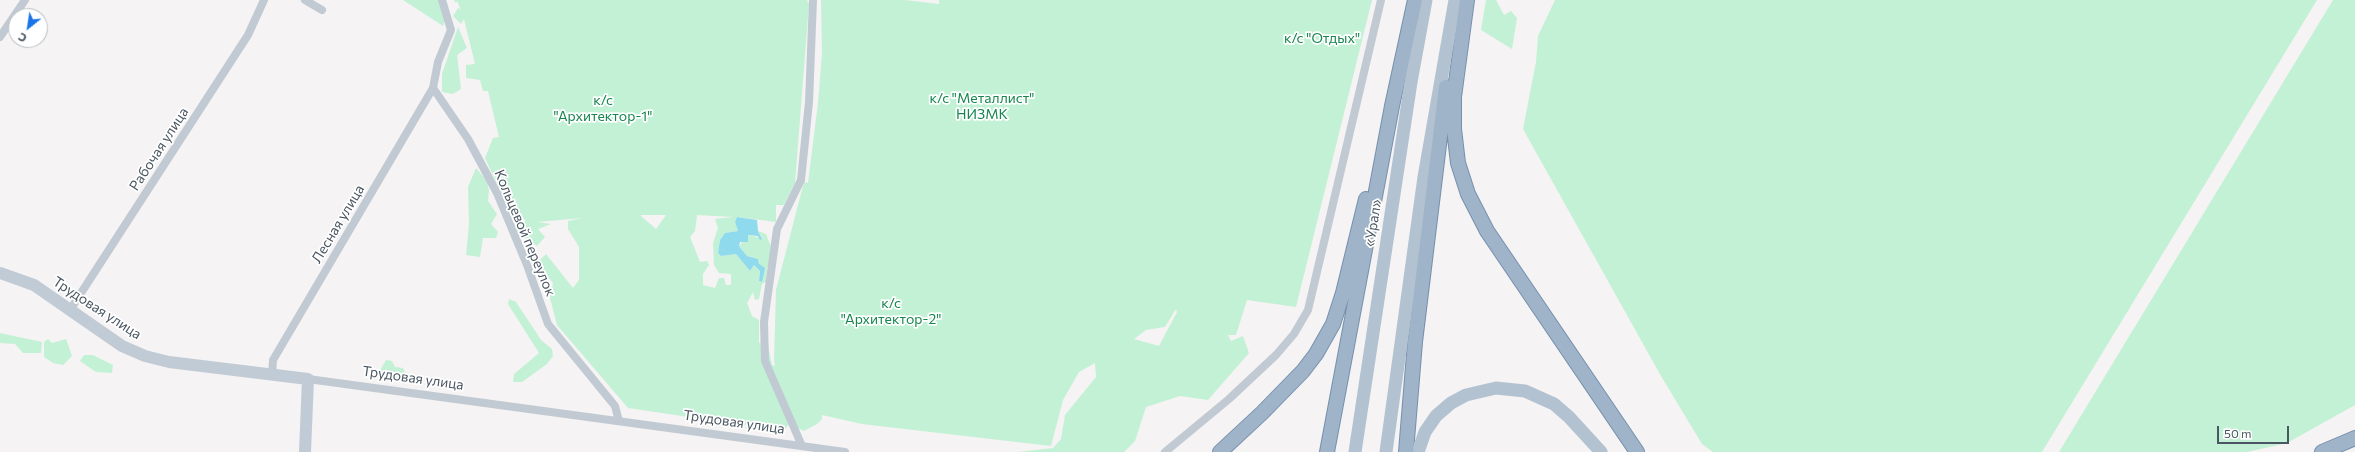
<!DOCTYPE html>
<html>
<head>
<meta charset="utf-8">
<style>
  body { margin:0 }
  #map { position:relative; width:2355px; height:452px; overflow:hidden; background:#f5f3f3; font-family:Commissioner,sans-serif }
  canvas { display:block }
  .north { position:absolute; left:8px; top:8px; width:40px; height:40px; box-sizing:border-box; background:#fff; border:1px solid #b7bbc0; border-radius:50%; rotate:210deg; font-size:11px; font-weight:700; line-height:16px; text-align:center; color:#4a5661 }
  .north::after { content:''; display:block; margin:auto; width:14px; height:18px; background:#1a73e8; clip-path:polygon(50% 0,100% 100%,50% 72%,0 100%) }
  .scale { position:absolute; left:2217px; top:426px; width:72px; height:18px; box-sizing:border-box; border:2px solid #4a5661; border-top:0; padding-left:5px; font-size:12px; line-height:14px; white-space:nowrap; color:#4a5661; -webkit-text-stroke:3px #fff; paint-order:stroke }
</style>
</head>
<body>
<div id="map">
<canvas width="2355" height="452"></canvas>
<div class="north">С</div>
<div class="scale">50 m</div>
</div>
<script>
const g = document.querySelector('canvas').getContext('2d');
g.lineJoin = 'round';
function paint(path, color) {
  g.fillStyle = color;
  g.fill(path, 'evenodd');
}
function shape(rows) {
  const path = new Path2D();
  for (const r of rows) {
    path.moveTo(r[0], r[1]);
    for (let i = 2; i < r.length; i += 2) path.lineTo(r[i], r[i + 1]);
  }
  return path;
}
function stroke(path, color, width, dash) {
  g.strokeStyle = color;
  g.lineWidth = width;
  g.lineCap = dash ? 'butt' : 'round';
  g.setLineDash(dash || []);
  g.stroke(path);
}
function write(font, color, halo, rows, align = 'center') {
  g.font = font + ' Commissioner,sans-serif';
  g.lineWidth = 3.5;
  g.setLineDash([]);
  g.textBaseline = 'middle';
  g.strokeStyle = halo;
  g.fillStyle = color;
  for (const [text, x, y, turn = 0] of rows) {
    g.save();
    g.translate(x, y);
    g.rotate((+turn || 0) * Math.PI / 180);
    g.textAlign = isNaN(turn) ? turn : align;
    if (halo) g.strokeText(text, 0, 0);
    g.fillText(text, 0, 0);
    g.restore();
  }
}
paint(shape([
  [403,0,438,0,445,19,443,26],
  [454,0,807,0,809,4,795,183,784,205,776,205,776,222,737,217,735,222,738,231,725,233,720,240,718,253,721,256,736,254,750,271,754,265,760,271,759,281,762,282,758,259,747,256,739,246,748,235,762,238,758,231,766,234,771,247,771,263,767,268,766,282,762,284,759,299,755,300,753,292,747,303,752,316,759,320,759,343,768,345,772,365,775,366,774,360,776,290,804,182,808,183,818,103,822,52,821,0,905,0,939,4,939,0,1372,0,1296,307,1247,300,1236,335,1228,335,1231,341,1243,336,1249,353,1208,400,1180,396,1146,407,1135,441,1124,452,1019,452,1053,448,1061,439,1065,415,1096,377,1095,363,1079,372,1063,400,1051,446,862,424,822,415,822,419,817,424,804,431,789,424,784,431,628,408,557,325,550,298,553,283,537,263,546,254,573,288,579,280,579,247,568,229,568,221,582,218,537,222,551,224,538,229,545,237,537,246,525,238,524,235,519,235,514,225,526,221,520,215,512,216,485,158,493,138,499,137,488,91,483,91,480,80,466,78,466,65,475,64,464,19,461,24,453,16,458,8,461,10,457,1,456,3],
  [666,215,656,229,641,216,641,215],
  [697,215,733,217,715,219,718,228,713,243,714,265,719,273,731,274,731,285,726,285,724,278,719,278,715,288,703,285,703,274,709,265,707,261,700,262,690,237,695,231],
  [1176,309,1177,312,1159,346,1134,339,1146,330,1165,327],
  [1486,0,1496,0,1504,15,1511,11,1517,18,1512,49,1481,30],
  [1555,0,2317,0,2042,452,1713,452,1702,444,1661,376,1523,129,1536,62,1538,36],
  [2333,0,2355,0,2355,405,2287,443,2247,452,2059,452],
  [458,27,467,48,457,55,461,89,453,94,442,92,442,74],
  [476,168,487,181,489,190,488,201,497,214,491,224,498,232,496,238,483,238,480,257,466,255,469,224,468,187],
  [509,299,516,302,541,340,552,349,553,356,547,364,522,382,513,382,514,374,539,353,508,304],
  [0,333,42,342,41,353,23,353,15,344,0,343],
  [48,339,52,343,66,339,72,356,63,365,53,363,44,357,44,342],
  [84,355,93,355,113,365,112,373,96,372,80,361],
  [386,360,392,361,395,367,403,368,406,375,396,379,378,374]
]), '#c3f1d5');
paint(shape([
  [737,217,757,220,758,231,762,239,760,240,758,236,748,235,748,242,740,242,739,246,747,256,758,259,759,264,765,268,762,282,759,281,760,271,754,265,750,271,736,254,721,256,718,253,720,240,725,233,738,231,735,222]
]), '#90daee');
const trunk = shape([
  [1467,0,1454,97,1454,129,1458,163,1468,194,1487,231,1637,452],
  [1220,452,1262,413,1303,371,1316,354,1333,324,1343,293,1366,199],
  [1327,452,1392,106,1415,0],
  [1406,452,1415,342,1446,87],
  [2322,452,2355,438]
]);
stroke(trunk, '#7690ad', 16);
stroke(shape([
  [305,0,322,10],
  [442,0,451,30,438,62,433,88,468,139,497,193,527,265,548,324,615,406,619,421],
  [0,37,25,0],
  [70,310,248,35,264,0],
  [272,375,273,360,433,88],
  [308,379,845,452],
  [802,446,765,361,764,322,777,229,801,180,809,102,813,0],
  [1165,452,1229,399,1276,355,1294,334,1308,310,1381,0]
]), '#c1cad2', 8);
stroke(shape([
  [0,273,34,285,122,346,145,356,169,362,308,379,305,452]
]), '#c1cbd6', 12);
stroke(shape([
  [1355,452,1411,82,1426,0],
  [1386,452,1424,177,1455,0],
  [1418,452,1425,432,1436,416,1451,403,1466,395,1496,388,1525,391,1554,404,1569,417,1601,452]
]), '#b3c2d1', 13);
stroke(trunk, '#9fb4c9', 14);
write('14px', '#17864f', '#fff', [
  ["к/с \"Отдых\"",1322,38],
  ["к/с \"Металлист\"",982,98],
  ["НИЗМК",982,114],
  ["к/с",603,100],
  ["\"Архитектор-1\"",603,116],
  ["к/с",891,303],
  ["\"Архитектор-2\"",891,319]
]);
write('14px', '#4a5661', '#fff', [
  ["Рабочая улица",159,149,-57],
  ["«Урал»",1373,223,-81],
  ["Лесная улица",338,224,-59],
  ["Кольцевой переулок",525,233,67],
  ["Трудовая улица",97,308,33],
  ["Трудовая улица",413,378,8],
  ["Трудовая улица",734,422,8]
]);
</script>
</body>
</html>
